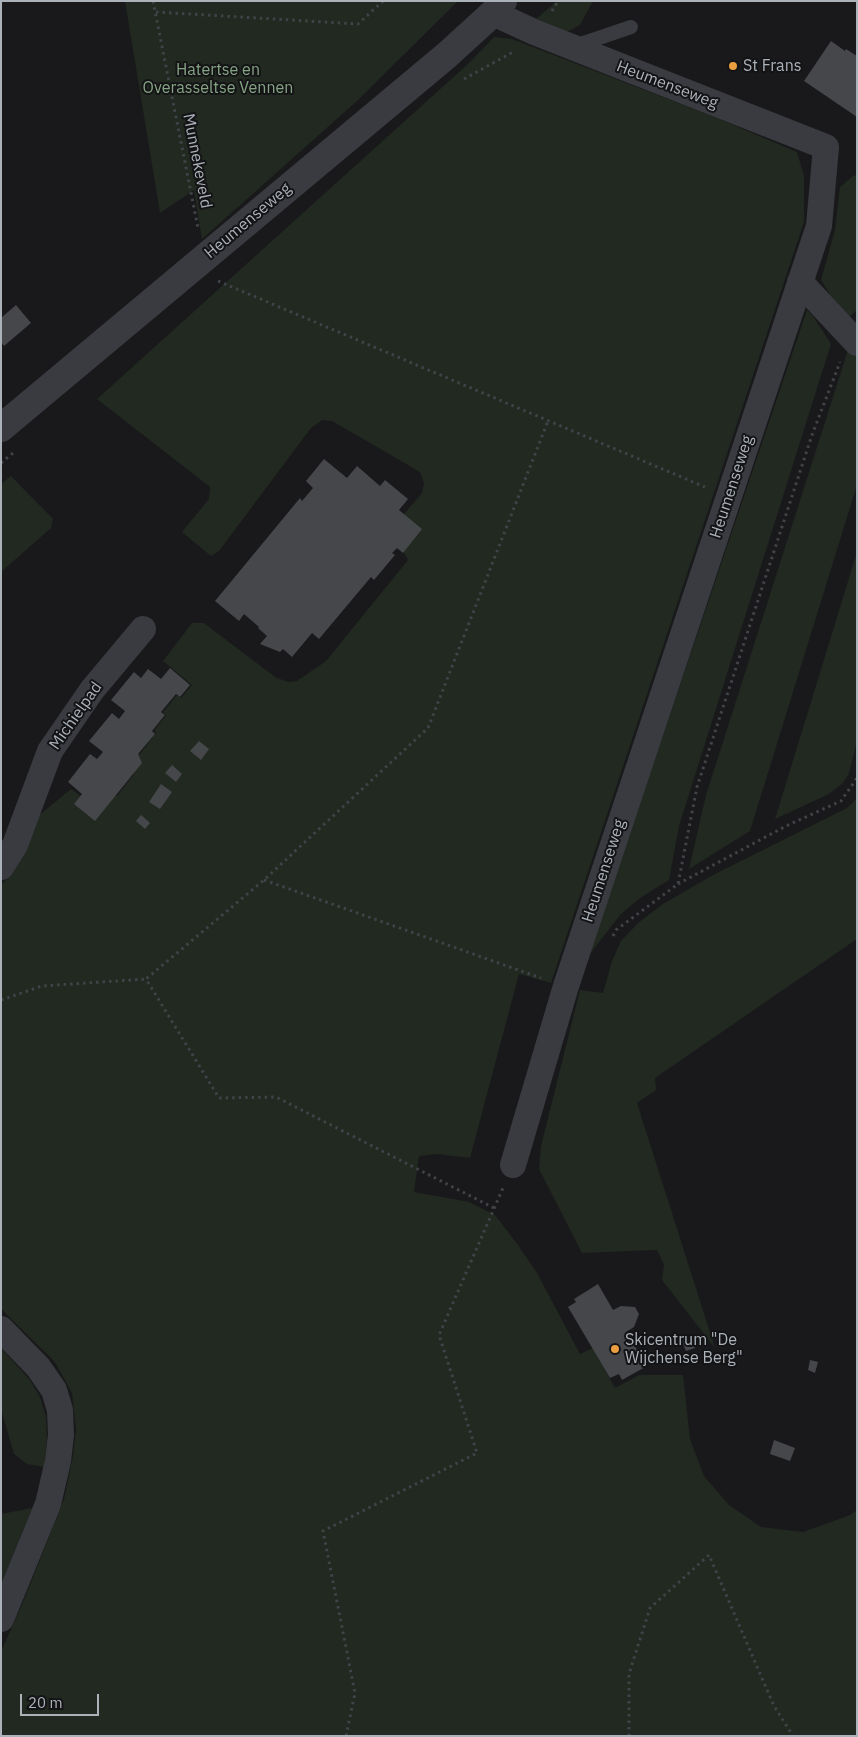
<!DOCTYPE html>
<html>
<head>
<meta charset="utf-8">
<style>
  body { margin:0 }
  #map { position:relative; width:858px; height:1737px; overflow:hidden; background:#19191b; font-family:"IBM Plex Sans",sans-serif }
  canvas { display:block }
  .frame { position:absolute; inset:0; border:2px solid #acb2ba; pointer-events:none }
  .scale { position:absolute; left:20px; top:1694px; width:79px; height:22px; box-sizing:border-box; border:2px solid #acb2ba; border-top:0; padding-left:6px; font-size:15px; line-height:18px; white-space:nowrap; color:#acb2ba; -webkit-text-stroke:4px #141416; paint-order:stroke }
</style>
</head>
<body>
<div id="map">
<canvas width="858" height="1737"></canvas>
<div class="frame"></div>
<div class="scale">20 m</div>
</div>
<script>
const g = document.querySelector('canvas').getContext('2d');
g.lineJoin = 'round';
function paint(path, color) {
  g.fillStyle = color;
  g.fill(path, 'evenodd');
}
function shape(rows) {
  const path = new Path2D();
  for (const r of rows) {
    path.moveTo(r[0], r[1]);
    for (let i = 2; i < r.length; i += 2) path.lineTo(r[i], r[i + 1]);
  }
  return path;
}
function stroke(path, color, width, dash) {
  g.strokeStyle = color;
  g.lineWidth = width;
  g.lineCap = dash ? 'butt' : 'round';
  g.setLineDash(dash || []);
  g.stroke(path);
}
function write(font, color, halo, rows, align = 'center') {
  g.font = font + ' "IBM Plex Sans",sans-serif';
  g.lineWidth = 4;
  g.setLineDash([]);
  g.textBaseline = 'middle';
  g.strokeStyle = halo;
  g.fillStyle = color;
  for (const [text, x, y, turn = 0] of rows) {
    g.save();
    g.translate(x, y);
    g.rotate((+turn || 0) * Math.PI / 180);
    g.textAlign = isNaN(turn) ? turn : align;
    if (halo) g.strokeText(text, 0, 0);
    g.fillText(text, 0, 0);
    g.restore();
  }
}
paint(shape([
  [125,1,458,1,357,101,202,239,194,190,160,213],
  [557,1,593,1,580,25,565,33,536,19],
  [494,37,512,39,712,116,797,152,804,176,804,222,551,983,519,974,470,1158,437,1154,419,1156,414,1192,469,1202,495,1215,518,1245,537,1273,580,1354,593,1348,615,1388,639,1375,683,1375,690,1439,704,1476,729,1505,761,1527,803,1532,850,1515,857,1510,857,1736,1,1736,1,1652,24,1600,64,1499,73,1456,76,1429,72,1393,55,1362,1,1309,1,885,9,877,14,868,31,822,71,789,95,807,109,790,117,796,134,774,121,764,133,748,140,754,156,733,154,731,166,715,163,712,177,695,181,698,192,685,163,661,192,623,204,623,275,677,288,682,297,681,326,661,408,560,391,529,422,493,424,483,420,472,332,421,322,420,311,428,219,551,211,556,182,532,209,499,210,487,97,399,469,63],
  [854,175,857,177,857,310,849,317,832,298,821,280,835,230,840,187],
  [807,310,813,316,831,344,679,826,669,880,640,898,620,915,590,954,650,774],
  [848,350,857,357,857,485,750,831,689,869,706,795],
  [11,476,53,519,51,528,1,572,1,484],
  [857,552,857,741,849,773,843,783,829,794,775,819],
  [857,798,857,939,655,1078,656,1090,637,1103,715,1348,662,1280,664,1265,657,1250,582,1253,539,1169,541,1146,580,990,603,993,612,961,621,941,638,923,663,904,711,876,847,808],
  [1,1348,30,1380,40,1397,46,1417,47,1441,44,1467,27,1464,14,1454,1,1409],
  [32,1508,1,1585,1,1514]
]), '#212921');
paint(shape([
  [831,41,845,51,846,49,857,56,857,117,804,81],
  [16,305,31,323,4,346,1,342,1,318],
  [324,459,347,478,357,466,380,486,385,480,408,499,399,510,422,529,403,553,397,548,392,553,395,555,374,580,371,577,319,639,312,633,292,657,283,649,280,652,260,644,267,636,258,628,259,627,244,614,239,621,215,601,300,498,302,501,313,488,306,481],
  [170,668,190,685,180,697,176,694,161,712,165,715,152,731,155,734,138,754,142,763,95,821,74,804,82,794,68,782,90,754,97,759,103,752,89,741,112,713,119,719,125,711,111,700,134,672,141,678,148,669,161,679],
  [199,741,209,749,201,760,190,751],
  [172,765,182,774,176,782,165,773],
  [161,784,172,792,160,809,149,802],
  [141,815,150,823,145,829,136,821],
  [598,1284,613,1310,621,1306,635,1307,639,1314,634,1327,626,1332,647,1366,622,1380,619,1374,610,1378,568,1307,576,1302,574,1299],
  [691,1336,695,1348,686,1351,681,1339],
  [810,1360,818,1362,815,1373,808,1370],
  [774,1440,795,1448,790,1461,770,1454]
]), '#46474b');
stroke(shape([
  [153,1,198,228],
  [552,11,558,1],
  [156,12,358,24,383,1],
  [464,79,513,52],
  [218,281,705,487],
  [1,463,13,453],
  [264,880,541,978],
  [678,884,786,826,841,801,857,778],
  [613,936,616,930,678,884,697,787,812,435,840,362],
  [1,1000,42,986,146,979],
  [494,1208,276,1097,219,1098,146,979,264,880,428,728,548,421],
  [346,1736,355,1693,323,1531,477,1453,439,1335,503,1188],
  [629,1736,629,1674,650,1608,709,1555,774,1706,793,1736]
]), '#404347', 3, [2.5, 4]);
stroke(shape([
  [575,46,631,27]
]), '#3a3b40', 14);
stroke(shape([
  [493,13,534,32,826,147,819,226,566,986,513,1165],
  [800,282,857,343],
  [1,867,15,845,50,751,92,690,143,629],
  [1,1329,38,1367,54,1390,60,1410,61,1435,58,1461,48,1504,1,1619]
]), '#3a3b40', 26);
stroke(shape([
  [1,428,447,55,493,13,503,1]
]), '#3a3b40', 28);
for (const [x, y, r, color] of [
  [733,66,5,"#eb9e40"],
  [615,1349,5,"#eb9e40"]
]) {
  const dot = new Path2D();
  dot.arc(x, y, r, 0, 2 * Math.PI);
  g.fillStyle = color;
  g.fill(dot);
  stroke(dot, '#141416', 2);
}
write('16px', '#acb2ba', '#141416', [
  ["St Frans",743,66],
  ["Skicentrum \"De",625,1340],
  ["Wijchense Berg\"",625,1358]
], 'left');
write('16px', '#85a484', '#141416', [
  ["Hatertse en",218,70],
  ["Overasseltse Vennen",218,88]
]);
write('16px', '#acb2ba', '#141416', [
  ["Heumenseweg",667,85,21],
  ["Munnekeveld",197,161,79],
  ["Heumenseweg",248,221,-40],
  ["Heumenseweg",732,487,-72],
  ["Michielpad",76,716,-55],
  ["Heumenseweg",604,871,-72]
]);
</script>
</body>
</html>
